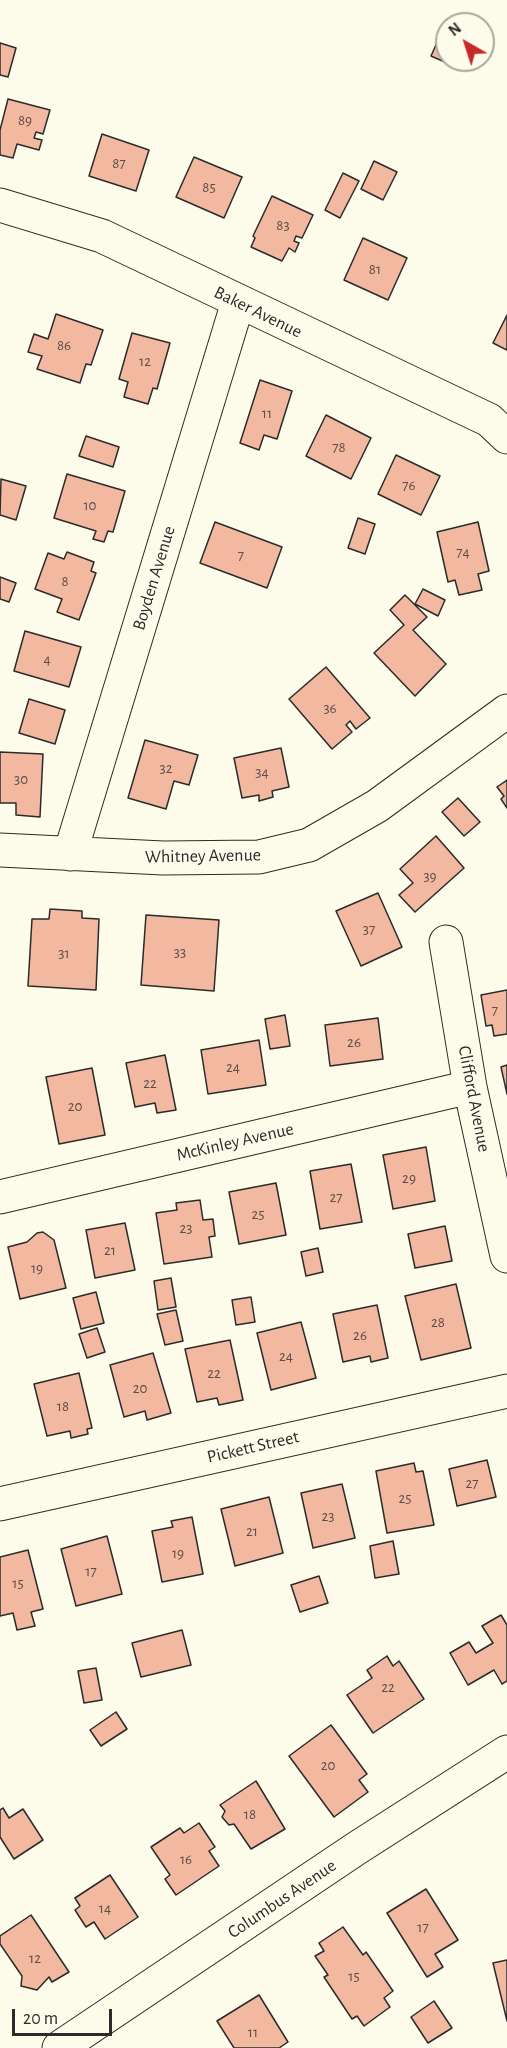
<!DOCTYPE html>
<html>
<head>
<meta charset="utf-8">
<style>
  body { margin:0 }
  #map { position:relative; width:507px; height:2048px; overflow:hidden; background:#fdfbea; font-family:"Alegreya Sans",sans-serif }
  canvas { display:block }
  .north { position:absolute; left:435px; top:12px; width:60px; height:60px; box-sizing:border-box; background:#fdfbea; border:2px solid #a9a89e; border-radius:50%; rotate:321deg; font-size:16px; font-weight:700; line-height:24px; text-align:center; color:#2b2b2b }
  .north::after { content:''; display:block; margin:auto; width:21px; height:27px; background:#c62828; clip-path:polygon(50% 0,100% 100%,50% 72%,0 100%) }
  .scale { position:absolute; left:12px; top:2009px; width:100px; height:27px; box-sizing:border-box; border:3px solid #2b2b2b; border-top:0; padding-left:8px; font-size:18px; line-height:21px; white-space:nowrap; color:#2b2b2b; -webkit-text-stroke:4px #fdfbea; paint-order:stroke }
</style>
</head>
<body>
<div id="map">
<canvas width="507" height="2048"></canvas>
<div class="north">N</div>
<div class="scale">20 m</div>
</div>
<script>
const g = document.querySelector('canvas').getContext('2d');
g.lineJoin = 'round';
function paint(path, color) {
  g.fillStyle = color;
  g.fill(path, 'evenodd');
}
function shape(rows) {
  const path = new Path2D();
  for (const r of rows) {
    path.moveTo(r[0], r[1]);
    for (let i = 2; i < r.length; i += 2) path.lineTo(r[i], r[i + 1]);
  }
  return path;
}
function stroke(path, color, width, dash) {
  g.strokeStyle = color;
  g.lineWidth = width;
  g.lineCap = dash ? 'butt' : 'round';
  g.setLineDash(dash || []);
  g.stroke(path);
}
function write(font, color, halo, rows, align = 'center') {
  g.font = font + ' "Alegreya Sans",sans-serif';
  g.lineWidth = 4.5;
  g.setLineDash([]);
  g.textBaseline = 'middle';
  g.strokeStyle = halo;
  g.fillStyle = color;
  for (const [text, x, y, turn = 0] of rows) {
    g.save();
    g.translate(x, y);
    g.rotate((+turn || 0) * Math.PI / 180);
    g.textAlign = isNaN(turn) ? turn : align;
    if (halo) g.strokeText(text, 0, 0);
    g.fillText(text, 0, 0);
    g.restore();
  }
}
const building = shape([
  [439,38,447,41,447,60,456,60,454,66,431,56,439,38],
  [0,43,16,48,8,77,0,75,0,43],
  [8,99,50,110,43,134,36,132,34,138,42,140,39,150,17,144,13,158,0,155,0,130,8,99],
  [102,134,149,150,136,191,89,176,102,134],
  [194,157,242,177,224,218,176,197,194,157],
  [374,161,397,172,383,200,361,189,374,161],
  [343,173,359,181,340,218,325,210,343,173],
  [272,196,313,215,302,238,296,236,294,241,299,243,295,252,289,248,282,261,251,247,255,238,253,236,272,196],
  [363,238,407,258,388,300,344,280,363,238],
  [56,314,103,330,91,365,86,364,80,383,37,369,42,356,28,352,34,334,48,339,56,314],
  [507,315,507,350,493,343,507,315],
  [132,333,170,343,157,389,153,388,148,404,124,397,128,382,119,379,132,333],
  [260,380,292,391,277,439,264,435,259,450,240,443,260,380],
  [326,415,371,438,351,479,306,456,326,415],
  [86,436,119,447,113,467,79,456,86,436],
  [396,455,440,476,421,515,378,494,396,455],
  [67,474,125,491,113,532,108,531,104,542,93,539,96,531,54,518,67,474],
  [1,479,26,486,16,520,0,515,1,479],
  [358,518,375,524,365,554,348,548,358,518],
  [215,522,282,547,267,588,200,563,215,522],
  [478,522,489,571,478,574,482,590,459,595,455,580,448,582,437,532,478,522],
  [67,552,94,562,91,571,96,573,79,620,57,612,62,599,35,589,48,553,64,559,67,552],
  [0,577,16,583,9,602,0,599,0,577],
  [423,589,445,600,438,616,415,604,423,589],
  [405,595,427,617,413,630,446,664,415,696,374,653,404,625,390,610,405,595],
  [25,631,81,647,69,687,14,671,25,631],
  [326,667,370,718,356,729,350,721,346,725,352,732,332,749,289,699,326,667],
  [29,699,65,710,55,744,19,733,29,699],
  [145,740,198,755,189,785,174,781,166,809,128,798,145,740],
  [281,748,289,787,272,791,273,797,259,801,259,795,242,798,234,758,281,748],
  [0,752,43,754,40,817,16,815,16,803,0,803,0,752],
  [507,780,507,808,501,799,504,796,497,787,507,780],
  [458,798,480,822,464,836,442,812,458,798],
  [436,836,464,868,415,912,399,895,413,883,400,869,436,836],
  [378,893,402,947,361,966,336,911,378,893],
  [50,909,82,911,82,918,99,919,96,990,28,986,32,919,49,919,50,909],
  [146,915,219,920,214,991,141,985,146,915],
  [507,990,507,1034,494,1036,492,1025,486,1026,481,995,507,990],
  [285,1015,290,1046,270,1049,265,1019,285,1015],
  [378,1018,383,1059,330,1066,325,1025,378,1018],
  [259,1040,266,1085,208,1094,201,1050,259,1040],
  [165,1055,176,1110,157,1113,155,1103,135,1107,126,1063,165,1055],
  [507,1065,507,1094,501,1067,507,1065],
  [92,1068,105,1135,59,1144,46,1077,92,1068],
  [426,1147,435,1201,393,1209,383,1155,426,1147],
  [351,1164,362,1222,320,1229,310,1171,351,1164],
  [276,1183,286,1235,239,1244,229,1192,276,1183],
  [200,1200,203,1220,213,1219,215,1236,209,1237,212,1257,164,1264,156,1213,177,1210,176,1203,200,1200],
  [125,1223,135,1270,95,1278,86,1230,125,1223],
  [445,1226,452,1261,415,1268,408,1234,445,1226],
  [43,1232,54,1240,66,1288,20,1299,8,1247,27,1242,37,1233,43,1232],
  [318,1248,323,1272,306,1276,301,1252,318,1248],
  [171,1278,176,1307,158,1310,154,1281,171,1278],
  [456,1284,471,1348,421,1360,405,1296,456,1284],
  [96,1292,104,1323,81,1329,73,1298,96,1292],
  [251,1297,255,1322,236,1325,232,1300,251,1297],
  [377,1305,388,1358,371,1362,370,1356,343,1362,333,1314,377,1305],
  [176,1310,183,1341,165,1345,157,1314,176,1310],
  [301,1322,316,1378,271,1390,257,1333,301,1322],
  [97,1328,105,1352,87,1358,79,1334,97,1328],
  [230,1340,243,1400,219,1405,217,1398,197,1402,185,1349,230,1340],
  [153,1353,171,1413,147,1420,145,1411,124,1417,110,1365,153,1353],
  [79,1373,92,1428,87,1429,88,1434,71,1438,70,1431,47,1436,34,1384,79,1373],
  [487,1460,496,1497,457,1506,449,1469,487,1460],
  [414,1463,416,1472,423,1471,434,1525,387,1533,376,1471,414,1463],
  [342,1484,355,1538,313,1548,301,1493,342,1484],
  [269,1497,283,1553,235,1566,221,1509,269,1497],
  [192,1517,203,1574,162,1582,152,1531,173,1527,171,1521,192,1517],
  [107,1536,122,1594,76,1606,61,1549,107,1536],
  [393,1541,399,1574,375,1578,370,1546,393,1541],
  [28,1550,43,1609,31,1612,35,1626,17,1630,13,1613,0,1616,0,1557,28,1550],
  [319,1576,328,1603,300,1612,291,1585,319,1576],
  [501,1615,507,1625,507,1681,502,1684,494,1670,468,1685,450,1653,469,1642,476,1653,493,1643,482,1626,501,1615],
  [182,1630,191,1665,141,1677,132,1643,182,1630],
  [387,1656,393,1666,399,1661,424,1699,373,1733,347,1695,372,1678,367,1670,387,1656],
  [96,1668,102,1700,84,1703,78,1671,96,1668],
  [116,1712,127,1729,101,1746,90,1730,116,1712],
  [331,1725,367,1774,359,1780,368,1792,334,1817,289,1756,331,1725],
  [256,1781,285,1829,251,1849,234,1824,229,1825,222,1817,225,1811,220,1805,256,1781],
  [3,1808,9,1818,23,1809,43,1840,14,1859,0,1837,0,1810,3,1808],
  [199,1823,215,1847,209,1851,219,1866,176,1895,165,1879,170,1875,151,1847,180,1828,184,1833,199,1823],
  [110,1875,138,1917,105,1939,94,1922,86,1927,75,1910,80,1906,75,1898,110,1875],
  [426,1889,458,1940,435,1954,443,1967,427,1977,387,1913,426,1889],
  [31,1915,69,1972,52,1982,49,1977,37,1990,21,1986,22,1976,0,1944,0,1936,31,1915],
  [343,1927,363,1955,366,1952,393,1991,384,1998,390,2007,364,2026,357,2016,352,2019,324,1977,328,1975,315,1956,324,1951,319,1943,343,1927],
  [507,1960,507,2021,493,1963,507,1960],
  [259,1995,288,2042,279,2048,234,2048,217,2021,259,1995],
  [434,2001,452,2028,428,2043,411,2017,434,2001]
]);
paint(building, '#f2b8a0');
stroke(building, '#2b2b2b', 1.5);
const minor = shape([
  [0,205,102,236,489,420,507,437],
  [0,850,163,858,259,857,309,845,377,806,507,711],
  [70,854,238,302],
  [446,942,470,1087,507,1256],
  [0,1197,470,1087],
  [0,1504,507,1391],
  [59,2048,357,1848,507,1752]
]);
stroke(minor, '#2b2b2b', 35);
stroke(minor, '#fdfbea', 33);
write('15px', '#5d4e48', null, [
  ["89",25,120],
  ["87",119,163],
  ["85",209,187],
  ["83",283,225],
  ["81",375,269],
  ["86",64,345],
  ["12",145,361],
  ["11",267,413],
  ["78",339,447],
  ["76",409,485],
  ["10",90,505],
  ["74",463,552],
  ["7",241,555],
  ["8",65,581],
  ["4",47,659],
  ["36",330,708],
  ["32",166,768],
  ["34",262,772],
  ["30",21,779],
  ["39",430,876],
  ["37",369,929],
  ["33",180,952],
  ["31",64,953],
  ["7",495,1010],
  ["26",354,1042],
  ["24",233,1067],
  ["22",150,1083],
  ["20",75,1106],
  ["29",409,1178],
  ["27",336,1197],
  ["25",258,1214],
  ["23",186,1228],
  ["21",110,1250],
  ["19",37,1268],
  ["28",438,1322],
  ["26",360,1335],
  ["24",286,1356],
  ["22",214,1373],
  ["20",140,1388],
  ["18",63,1406],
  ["27",472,1483],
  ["25",405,1498],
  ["23",328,1516],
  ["21",252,1531],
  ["19",178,1553],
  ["17",91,1571],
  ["15",18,1583],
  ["22",388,1687],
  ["20",328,1765],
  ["18",250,1814],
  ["16",186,1859],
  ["14",105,1908],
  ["17",423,1927],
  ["12",35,1958],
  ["15",354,1976],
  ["11",253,2032]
]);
write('18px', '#2b2b2b', '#fdfbea', [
  ["Baker Avenue",258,312,26],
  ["Boyden Avenue",154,578,-73],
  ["Whitney Avenue",203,856,-1],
  ["Clifford Avenue",474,1099,79],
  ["McKinley Avenue",235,1142,-13],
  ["Pickett Street",253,1447,-13],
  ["Columbus Avenue",282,1899,-34]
]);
</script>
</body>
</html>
